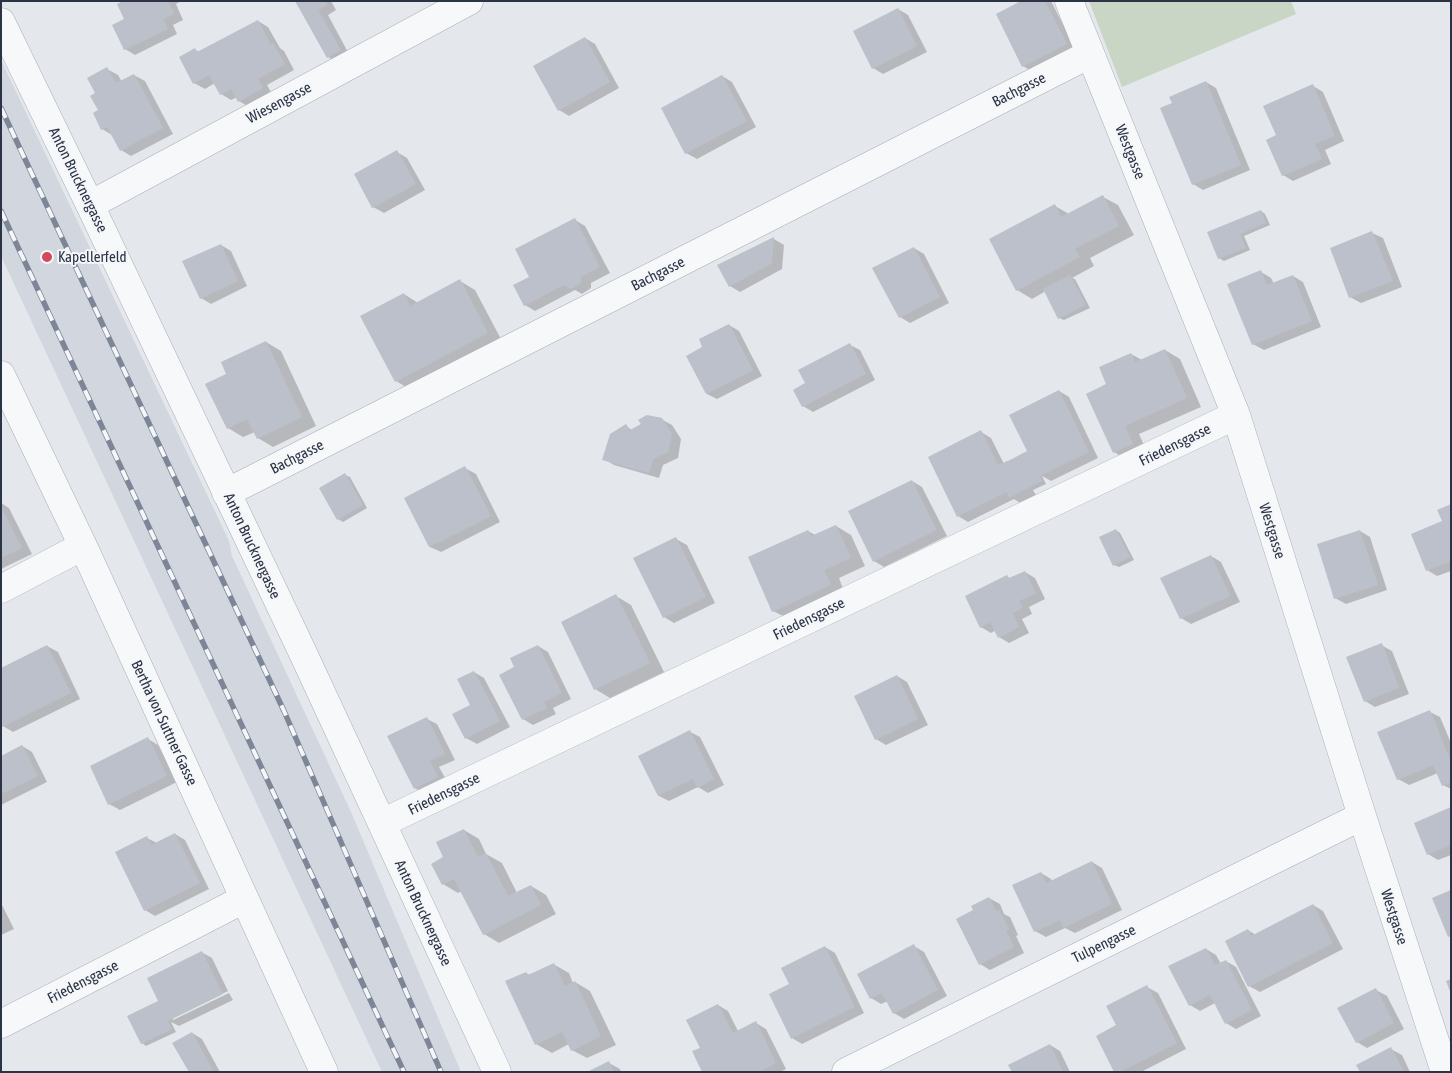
<!DOCTYPE html>
<html>
<head>
<meta charset="utf-8">
<style>
  body { margin:0 }
  #map { position:relative; width:1452px; height:1073px; overflow:hidden; background:#e4e7ec; font-family:"Asap Condensed",sans-serif }
  canvas { display:block }
  .frame { position:absolute; inset:0; border:2px solid #2b3445; pointer-events:none }
</style>
</head>
<body>
<div id="map">
<canvas width="1452" height="1073"></canvas>
<div class="frame"></div>
</div>
<script>
const g = document.querySelector('canvas').getContext('2d');
g.lineJoin = 'round';
function paint(path, color) {
  g.fillStyle = color;
  g.fill(path, 'evenodd');
}
function shape(rows) {
  const path = new Path2D();
  for (const r of rows) {
    path.moveTo(r[0], r[1]);
    for (let i = 2; i < r.length; i += 2) path.lineTo(r[i], r[i + 1]);
  }
  return path;
}
function stroke(path, color, width, dash) {
  g.strokeStyle = color;
  g.lineWidth = width;
  g.lineCap = dash ? 'butt' : 'round';
  g.setLineDash(dash || []);
  g.stroke(path);
}
function write(font, color, halo, rows, align = 'center') {
  g.font = font + ' "Asap Condensed",sans-serif';
  g.lineWidth = 4;
  g.setLineDash([]);
  g.textBaseline = 'middle';
  g.strokeStyle = halo;
  g.fillStyle = color;
  for (const [text, x, y, turn = 0] of rows) {
    g.save();
    g.translate(x, y);
    g.rotate((+turn || 0) * Math.PI / 180);
    g.textAlign = isNaN(turn) ? turn : align;
    if (halo) g.strokeText(text, 0, 0);
    g.fillText(text, 0, 0);
    g.restore();
  }
}
paint(shape([
  [1,60,229,541,232,556,351,812,461,1072,382,1072,1,256]
]), '#d2d6de');
paint(shape([
  [1089,1,1291,1,1296,14,1122,87]
]), '#c9d6c5');
paint(shape([
  [126,1,181,1,176,4,183,20,173,25,177,34,135,55,125,49],
  [297,1,331,1,336,10,328,15,350,56,338,63,328,57],
  [1023,1,1051,1,1076,50,1033,72,1023,66],
  [898,9,908,15,927,52,883,74,873,68],
  [258,21,268,27,280,48,284,51,294,70,267,85,272,94,249,107,239,101,237,97,231,100,221,94,215,83,205,89,194,83,195,50,200,52],
  [585,38,595,44,619,88,569,116,559,110],
  [107,69,118,75,122,82,134,75,145,81,173,134,131,156,121,150,112,135,102,129,97,94],
  [722,76,732,82,756,127,697,159,686,153],
  [1206,82,1216,88,1250,170,1203,190,1193,184],
  [1313,86,1323,92,1344,141,1325,150,1331,164,1293,181,1283,175,1278,136],
  [397,152,407,158,425,190,384,213,373,207],
  [1103,197,1118,205,1134,235,1090,258,1094,266,1072,278,1075,279,1090,308,1064,320,1059,318,1046,291,1032,299,1017,290,1055,206,1069,214],
  [1261,211,1265,214,1270,225,1244,236,1250,250,1224,261,1219,258,1208,233],
  [575,220,585,226,610,273,591,283,591,288,582,294,575,290,535,311,525,305,531,277],
  [1372,233,1383,238,1402,287,1361,303,1350,297],
  [774,239,784,245,782,269,740,292,730,286,719,265],
  [221,245,231,251,247,286,211,304,201,298],
  [914,248,924,254,949,303,910,323,900,317],
  [1261,272,1271,278,1274,284,1293,276,1303,282,1321,327,1264,350,1253,344],
  [460,281,475,290,502,341,411,390,396,381,404,294,418,303],
  [729,325,739,331,762,376,717,399,707,394,704,348],
  [266,342,281,351,316,426,273,447,258,438,255,432,243,437,228,428,228,375],
  [850,345,860,350,875,380,813,412,803,406,807,384],
  [1165,350,1180,359,1201,407,1139,434,1147,452,1129,461,1114,452,1108,385,1131,354,1142,360],
  [1059,391,1069,397,1098,458,1051,481,1042,476,1046,484,1033,490,1036,495,1020,503,1014,499,968,522,958,516,981,432,991,438,1004,464,1029,451],
  [661,419,672,425,681,439,678,458,663,465,659,478,614,465,604,459,626,426,632,430],
  [465,468,476,474,500,522,441,552,430,547,405,499],
  [345,475,350,477,367,508,343,522,338,519],
  [912,481,922,487,947,536,884,567,874,561],
  [1,503,9,508,32,554,1,569],
  [1451,506,1451,571,1437,576,1427,570,1444,522],
  [836,526,851,535,865,566,839,578,845,594,789,619,773,611,808,531,815,535],
  [1116,530,1120,533,1134,560,1119,567,1114,565],
  [1360,531,1370,537,1387,590,1346,604,1335,598],
  [676,539,687,545,715,603,674,623,664,617],
  [1211,556,1221,562,1240,602,1191,624,1181,618],
  [1025,572,1035,578,1045,599,1029,607,1032,614,1022,619,1029,633,1009,643,999,637,996,630,991,633,981,627,1007,577,1011,579],
  [616,596,631,605,664,672,610,698,595,689],
  [1381,645,1392,651,1409,694,1375,707,1365,701],
  [47,646,58,652,80,699,13,732,3,726,1,723,1,669],
  [538,646,548,652,571,699,553,708,556,714,533,725,523,719,516,668],
  [474,672,484,678,510,727,477,744,466,738,472,705],
  [897,676,907,682,928,725,886,745,876,739],
  [1430,712,1440,717,1451,743,1451,789,1443,785,1438,773,1409,785,1398,779],
  [427,719,437,724,455,760,439,767,448,783,425,794,415,788],
  [690,732,700,737,724,785,708,793,698,787,669,801,659,796,639,757],
  [148,739,158,745,177,782,120,810,109,804],
  [22,746,32,752,47,782,1,805,1,757],
  [1451,808,1451,855,1438,860,1428,854],
  [464,830,479,839,486,854,502,863,517,893,531,886,546,895,556,914,499,943,484,934,462,891,458,893,443,884,445,858],
  [175,834,185,840,209,889,155,916,145,910,147,838,157,843],
  [1092,862,1102,868,1122,910,1075,933,1065,928,1046,937,1035,931,1041,873,1051,879,1052,881],
  [989,898,1000,904,1004,914,1010,917,1018,935,1016,936,1024,953,990,970,980,964,975,911],
  [1,903,14,929,1,935],
  [1313,905,1323,911,1343,949,1260,992,1249,986,1248,930,1256,935],
  [914,946,924,952,947,996,904,1019,894,1013,888,1001,881,1004,871,998,859,975],
  [825,947,835,953,864,1013,802,1044,792,1038,791,984],
  [1206,949,1216,955,1221,964,1226,961,1236,967,1261,1016,1236,1029,1226,1023,1215,1003,1200,1011,1190,1005],
  [201,952,212,958,228,991,173,1017,173,1020,229,993,233,1000,179,1026,171,1022,176,1032,146,1046,142,1043,160,1001],
  [553,964,569,973,573,983,575,982,590,991,616,1045,587,1058,572,1050,569,1044,552,1053,536,1044,526,973,530,975],
  [1147,987,1158,993,1186,1049,1141,1072,1116,1072,1118,1026],
  [1376,990,1387,996,1404,1029,1367,1048,1357,1042],
  [718,1005,728,1011,738,1031,756,1023,766,1029,786,1069,780,1072,704,1072,702,1048],
  [192,1033,202,1039,220,1072,190,1072],
  [1050,1045,1060,1051,1070,1072,1013,1072],
  [1391,1049,1402,1055,1410,1072,1361,1072],
  [609,1063,620,1069,621,1072,590,1072]
]), '#0003');
paint(shape([
  [123,1,168,1,174,14,163,19,168,29,124,50,112,25,124,19,117,4],
  [295,1,325,1,327,5,318,10,341,50,327,58],
  [1021,1,1045,1,1067,44,1022,67,996,14],
  [898,8,917,46,872,69,853,31],
  [258,20,271,45,273,43,285,64,258,79,263,88,238,102,231,89,220,95,209,75,193,84,179,57,195,48,197,52],
  [585,37,610,82,558,111,533,66],
  [107,67,116,83,134,74,163,128,120,151,107,127,101,130,93,113,98,110,90,96,95,93,87,78],
  [722,75,747,121,685,154,661,108],
  [1206,81,1241,165,1192,185,1160,108,1172,103,1169,97],
  [1313,84,1335,136,1315,144,1322,159,1282,176,1266,140,1276,135,1263,106],
  [397,150,416,184,372,208,354,174],
  [1103,195,1119,226,1075,249,1080,257,1016,291,989,239,1055,204,1061,217],
  [1261,210,1266,223,1240,234,1246,248,1218,259,1207,232],
  [575,218,600,267,581,277,581,283,571,289,564,285,524,306,513,285,529,277,515,249],
  [1372,231,1393,281,1349,298,1330,248],
  [774,237,772,263,729,287,717,265],
  [221,244,238,281,200,299,182,261],
  [914,247,940,297,899,318,872,268],
  [1261,270,1267,285,1293,275,1312,321,1252,345,1227,284],
  [1070,275,1086,305,1058,319,1043,289],
  [460,279,488,333,395,382,360,316,404,293,410,306],
  [729,324,753,370,706,394,686,356,702,347,699,339],
  [266,341,302,417,257,439,247,419,227,429,205,384,226,374,221,362],
  [850,343,866,374,802,407,793,390,805,383,798,370],
  [1165,349,1187,398,1125,426,1133,444,1113,453,1086,394,1106,384,1099,367,1131,353,1135,362],
  [1059,390,1089,452,1040,476,1042,481,1009,498,1007,492,957,517,928,457,981,430,998,465,1012,459,1027,451,1009,415],
  [647,415,662,418,672,433,668,452,653,459,649,473,602,460,610,434,626,424,630,430,641,424,638,420],
  [465,466,491,516,429,547,404,498],
  [345,473,363,505,337,520,319,488],
  [912,480,937,530,873,562,848,511],
  [1451,504,1451,561,1426,571,1411,534,1442,521,1437,510],
  [1,506,22,548,1,558],
  [836,525,851,558,824,570,831,585,772,612,748,557,808,530,811,536],
  [1116,529,1130,557,1113,566,1099,537],
  [1360,530,1378,585,1334,599,1317,544],
  [676,537,706,597,663,618,633,558],
  [1211,555,1230,596,1180,619,1160,578],
  [1025,571,1036,593,1019,601,1023,608,1013,613,1019,627,998,638,990,622,980,628,965,596,1007,575,1009,578],
  [616,594,650,663,594,690,561,622],
  [1382,643,1399,688,1364,702,1346,657],
  [47,645,71,693,2,727,1,668],
  [538,645,562,693,544,702,547,708,522,720,499,675,514,667,510,658],
  [474,671,500,721,465,739,452,714,470,705,457,679],
  [897,675,918,719,875,740,854,696],
  [1430,710,1449,757,1451,756,1451,782,1442,786,1433,765,1397,780,1377,732],
  [427,717,445,754,430,761,438,777,414,789,387,736],
  [690,730,714,779,697,788,693,779,658,796,638,756],
  [148,737,167,776,108,805,90,766],
  [22,745,38,776,1,794,1,756],
  [1451,807,1451,845,1427,855,1414,823],
  [464,829,478,857,486,853,508,896,531,885,541,905,483,935,454,879,442,885,431,864,443,857,436,842],
  [175,833,200,883,144,911,115,852,147,836,151,845],
  [1092,861,1112,904,1064,928,1060,920,1034,932,1012,885,1041,872,1046,883],
  [1451,890,1451,936,1448,937,1432,898],
  [989,897,996,911,999,910,1009,929,1006,930,1014,947,979,965,956,919,973,910,971,906],
  [1313,904,1333,943,1248,987,1225,941,1248,929,1251,936],
  [914,944,938,990,893,1014,882,993,870,999,857,974],
  [825,946,855,1007,791,1039,769,994,789,984,781,968],
  [1206,948,1215,965,1226,960,1252,1010,1225,1024,1210,995,1189,1006,1168,966],
  [202,951,223,994,168,1021,172,1029,141,1044,127,1016,158,1001,147,978],
  [554,963,565,986,575,981,601,1036,571,1051,562,1032,535,1045,505,981,526,972,528,975],
  [1451,979,1451,994,1446,981],
  [1147,985,1177,1043,1120,1072,1114,1072,1096,1036,1116,1025,1106,1006],
  [1376,988,1394,1023,1356,1043,1337,1008],
  [718,1004,733,1033,756,1021,776,1063,759,1072,702,1072,692,1051,700,1048,686,1020],
  [192,1032,214,1072,189,1072,172,1043],
  [1050,1044,1063,1072,1012,1072,1008,1065],
  [1391,1047,1404,1072,1360,1072,1356,1065],
  [609,1061,614,1072,587,1072]
]), '#bbc0ca');
const minor = shape([
  [1069,1,1236,415,1362,816,1445,1072],
  [1,22,90,205,302,651,497,1072],
  [90,205,469,1],
  [1,375,83,546,324,1072],
  [226,493,1090,54],
  [1,589,83,546],
  [382,823,1236,415],
  [1,1024,244,899],
  [846,1072,1362,816]
]);
stroke(minor, '#a9aeb7', 29);
stroke(minor, '#f7f8fa', 28);
const rail = shape([
  [1,108,284,711,441,1072],
  [1,211,404,1072]
]);
stroke(rail, '#7d8696', 5.5);
stroke(rail, '#f4f6f9', 4, [11]);
for (const [x, y, r, color] of [
  [47,257,6,"#d1495b"]
]) {
  const dot = new Path2D();
  dot.arc(x, y, r, 0, 2 * Math.PI);
  g.fillStyle = color;
  g.fill(dot);
  stroke(dot, '#f4f6f9', 2);
}
write('15px', '#2b3445', '#f4f6f9', [
  ["Bachgasse",1019,90,-27],
  ["Wiesengasse",279,103,-28],
  ["Westgasse",1130,152,68],
  ["Anton Brucknergasse",78,180,64],
  ["Bachgasse",658,274,-27],
  ["Friedensgasse",1175,445,-26],
  ["Bachgasse",297,457,-27],
  ["Westgasse",1272,531,73],
  ["Anton Brucknergasse",252,546,65],
  ["Friedensgasse",809,619,-26],
  ["Bertha von Suttner Gasse",164,723,65],
  ["Friedensgasse",444,794,-26],
  ["Anton Brucknergasse",423,913,65],
  ["Westgasse",1394,917,72],
  ["Tulpengasse",1104,944,-26],
  ["Friedensgasse",83,982,-27]
]);
write('15px', '#2b3445', '#f4f6f9', [
  ["Kapellerfeld",58,257]
], 'left');
</script>
</body>
</html>
